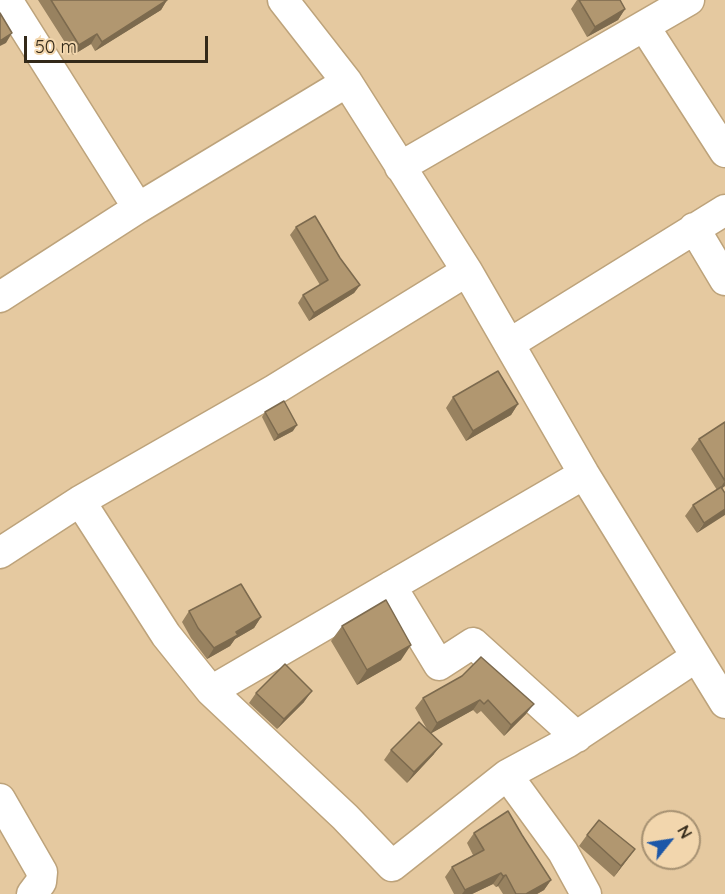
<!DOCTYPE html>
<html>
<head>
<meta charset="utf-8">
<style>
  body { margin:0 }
  #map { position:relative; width:725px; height:894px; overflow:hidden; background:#e5c9a0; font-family:Quicksand,sans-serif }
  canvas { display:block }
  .north { position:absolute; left:641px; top:810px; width:60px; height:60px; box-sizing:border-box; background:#f2d6ad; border:2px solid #a69172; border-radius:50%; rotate:60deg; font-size:16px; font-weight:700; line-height:24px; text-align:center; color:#332919 }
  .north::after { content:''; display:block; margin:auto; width:21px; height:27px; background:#1c57a8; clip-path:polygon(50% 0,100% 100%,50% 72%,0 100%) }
  .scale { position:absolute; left:24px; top:36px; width:184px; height:27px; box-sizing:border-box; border:3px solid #332919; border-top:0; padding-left:8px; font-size:18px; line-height:21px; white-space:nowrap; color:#332919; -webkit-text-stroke:4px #f2d6ad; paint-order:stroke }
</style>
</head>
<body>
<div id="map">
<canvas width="725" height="894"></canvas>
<div class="north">N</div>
<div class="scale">50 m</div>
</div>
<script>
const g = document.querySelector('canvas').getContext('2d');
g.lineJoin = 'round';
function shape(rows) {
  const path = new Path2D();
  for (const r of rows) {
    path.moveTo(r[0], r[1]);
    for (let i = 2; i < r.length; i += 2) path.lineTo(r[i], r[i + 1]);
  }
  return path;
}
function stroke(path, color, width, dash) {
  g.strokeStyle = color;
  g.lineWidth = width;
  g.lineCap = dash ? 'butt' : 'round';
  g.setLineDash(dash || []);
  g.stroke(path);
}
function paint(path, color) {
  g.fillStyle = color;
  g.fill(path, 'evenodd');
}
const street = shape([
  [7,0,138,208],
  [283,0,347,82,467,271,584,474,725,703],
  [644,26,725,152],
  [400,167,689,0],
  [694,228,725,280],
  [0,297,138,208,347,82],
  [509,344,725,210],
  [80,501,166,635,211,691,345,817,392,866,507,775,563,852,586,894],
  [0,553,80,501,274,390,467,271],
  [391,586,439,665,473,643,577,737],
  [211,691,584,474],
  [507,775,568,742,696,657],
  [0,799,42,872,41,882,32,894]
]);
stroke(street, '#bda37b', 33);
stroke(street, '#fff', 30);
paint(shape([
  [38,0,167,0,161,10,95,51,91,44,73,55],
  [577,0,620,0,625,9,618,20,587,37,571,9],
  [296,227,340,258,360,285,354,293,309,321,298,303,303,295,320,285,290,235],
  [453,397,518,404,511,415,466,441,446,408],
  [265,412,293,431,274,441,262,417],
  [725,422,725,486,722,488,725,493,697,533,685,516,693,505,717,490,691,449,699,439],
  [189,611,261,617,254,628,235,639,230,646,207,659,191,638,182,622],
  [342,626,401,660,357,685,331,641],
  [462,676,526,714,504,736,481,711,477,714,473,710,431,733,434,754,407,783,384,760,391,750,428,731,415,708,423,698],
  [256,693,304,702,277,729,249,703],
  [474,833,522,835,551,880,544,890,537,894,503,894,498,886,496,887,493,884,472,894,454,894,445,877,452,867,473,855,467,843],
  [587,835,635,849,614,877,579,846]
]), '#988260');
paint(shape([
  [167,0,161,10,95,51,102,42],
  [625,9,618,20,587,37,595,27],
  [12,33,6,43,0,46,0,41],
  [97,34,91,44,73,55,79,45],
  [360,285,354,293,309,321,314,313],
  [518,404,511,415,466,441,473,431],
  [297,425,293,431,274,441,278,435],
  [725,480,725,486,718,491,725,481],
  [725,509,725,515,697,533,704,523],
  [261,617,254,628,235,639,230,646,207,659,214,648,236,632],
  [411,645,401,660,357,685,367,670],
  [312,691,304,702,277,729,284,719],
  [480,700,473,710,430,734,437,723],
  [534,704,526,714,504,736,511,725],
  [442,744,434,754,407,783,414,772],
  [635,849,627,860,614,877,621,866],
  [501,873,493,884,472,894,462,894,465,890],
  [506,875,498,886,496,887,503,876],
  [551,880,544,890,537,894,526,894]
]), '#7c6a4e');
const building = shape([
  [51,0,167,0,102,42,97,34,79,45,51,0],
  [579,0,620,0,625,9,595,27,579,0],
  [0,13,12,33,0,41,0,13],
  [315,216,340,258,360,285,314,313,303,295,328,280,296,227,315,216],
  [498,371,518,404,473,431,453,397,498,371],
  [284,401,297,425,278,435,265,412,284,401],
  [725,422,725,481,699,439,725,422],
  [721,487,725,493,725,509,704,523,693,505,721,487],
  [241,584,261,617,236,632,238,635,214,648,198,628,189,611,241,584],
  [386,600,411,645,367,670,342,626,386,600],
  [481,657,534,704,511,725,488,700,484,704,480,700,437,723,423,698,462,676,481,657],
  [285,664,312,691,284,719,256,693,285,664],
  [419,722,442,744,414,772,391,750,419,722],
  [508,811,522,835,551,880,526,894,516,894,506,875,503,876,501,873,465,890,452,867,484,850,474,833,508,811],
  [599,820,635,849,621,866,587,835,599,820]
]);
paint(building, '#b19770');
stroke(building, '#7c6a4e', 1.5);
</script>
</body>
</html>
